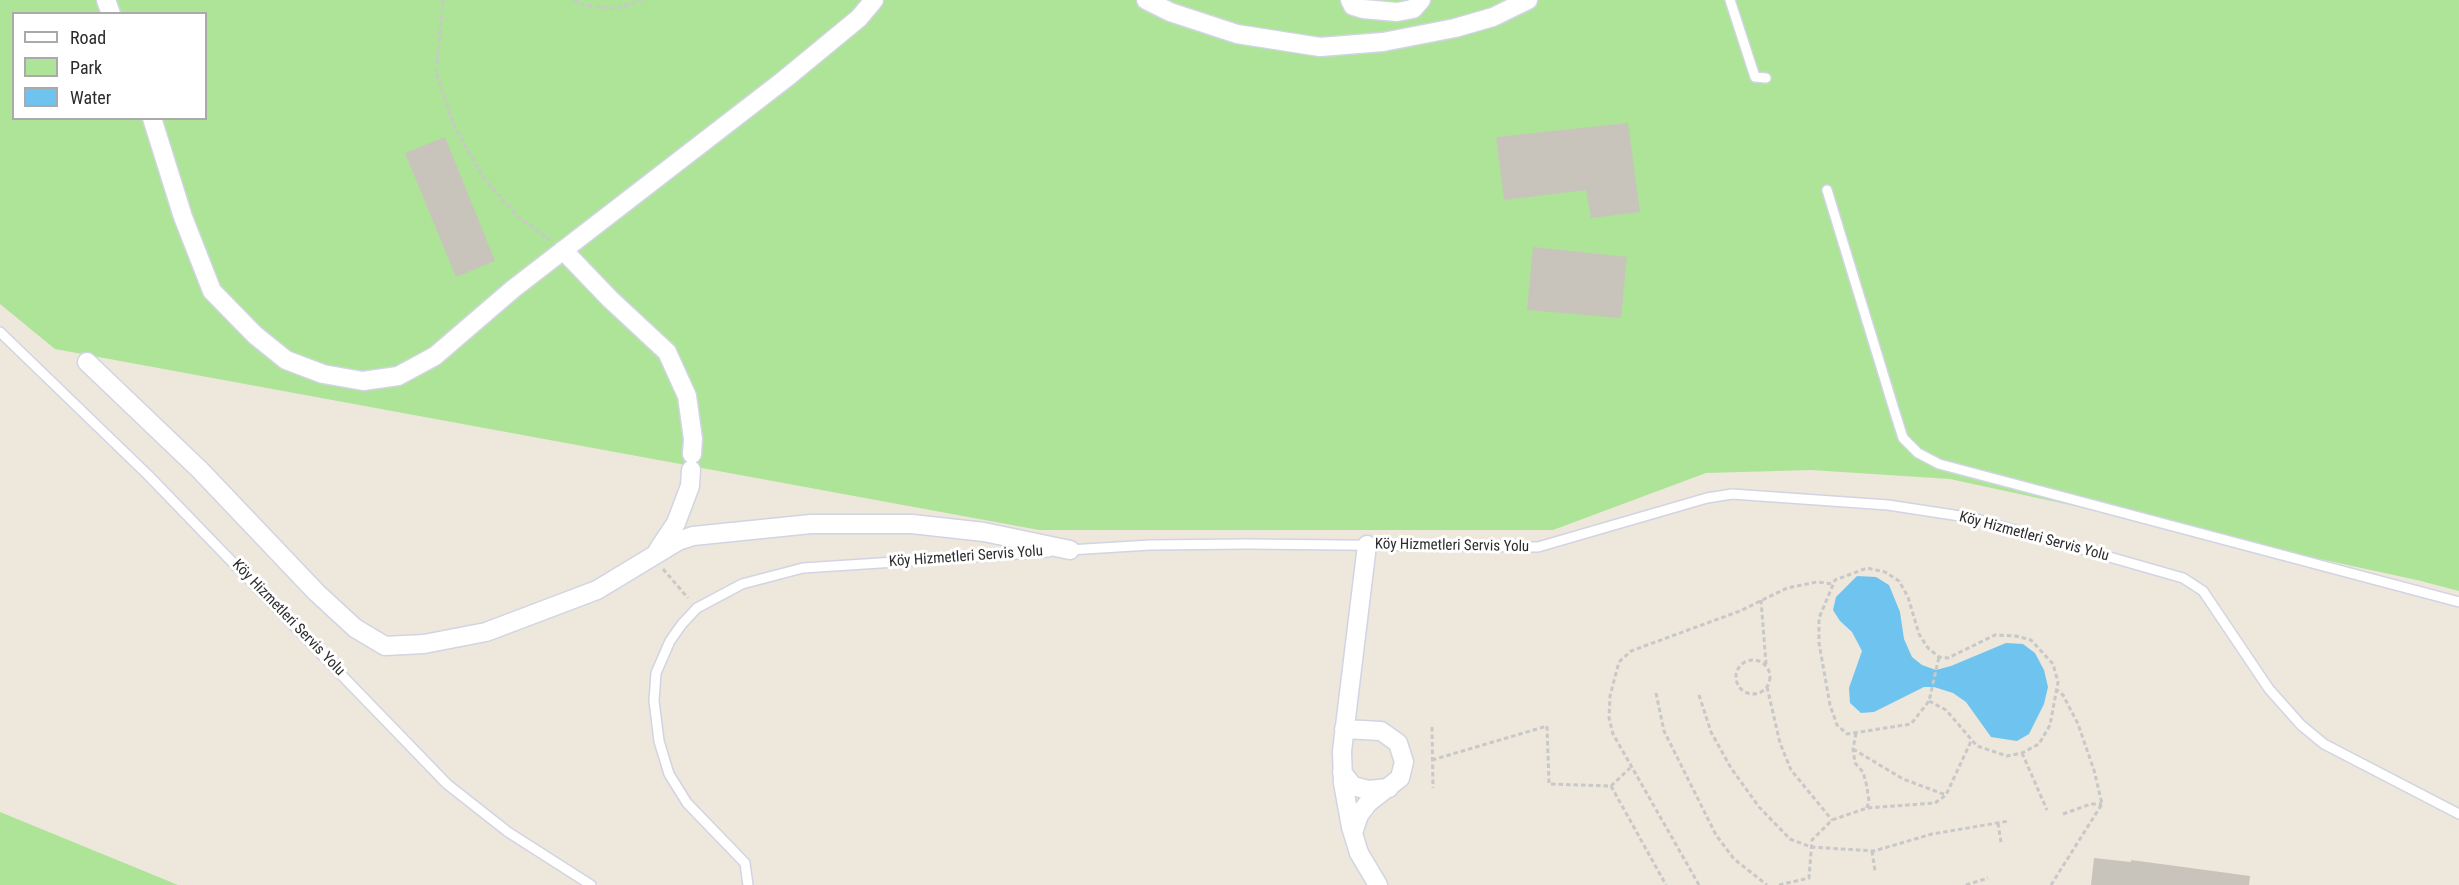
<!DOCTYPE html>
<html>
<head>
<meta charset="utf-8">
<style>
  body { margin:0 }
  #map { position:relative; width:2459px; height:885px; overflow:hidden; background:#ede7dc; font-family:"Roboto Condensed",sans-serif }
  canvas { display:block }
  .legend { position:absolute; left:12px; top:12px; width:195px; height:108px; box-sizing:border-box; background:#fff; border:2px solid #aaa; margin:0; padding:8px 10px; list-style:none; font-size:18px; color:#2b2b2b }
  .legend li { display:flex; align-items:center; gap:12px; height:30px }
  .legend b { width:30px; border:2px solid #aaa }
</style>
</head>
<body>
<div id="map">
<canvas width="2459" height="885"></canvas>
<ul class="legend">
<li><b style="height:8px;background:#fff"></b>Road</li>
<li><b style="height:16px;background:#ade498"></b>Park</li>
<li><b style="height:16px;background:#6fc4ef"></b>Water</li>
</ul>
</div>
<script>
const g = document.querySelector('canvas').getContext('2d');
g.lineJoin = 'round';
function paint(path, color) {
  g.fillStyle = color;
  g.fill(path, 'evenodd');
}
function shape(rows) {
  const path = new Path2D();
  for (const r of rows) {
    if (r.length === 3) {
      path.moveTo(r[0] + r[2], r[1]);
      path.arc(r[0], r[1], r[2], 0, 2 * Math.PI);
      continue;
    }
    path.moveTo(r[0], r[1]);
    for (let i = 2; i < r.length; i += 2) path.lineTo(r[i], r[i + 1]);
  }
  return path;
}
function stroke(path, color, width, dash) {
  g.strokeStyle = color;
  g.lineWidth = width;
  g.lineCap = dash ? 'butt' : 'round';
  g.setLineDash(dash || []);
  g.stroke(path);
}
function write(font, color, halo, rows, align = 'center') {
  g.font = font + ' "Roboto Condensed",sans-serif';
  g.lineWidth = 6;
  g.setLineDash([]);
  g.textBaseline = 'middle';
  g.strokeStyle = halo;
  g.fillStyle = color;
  for (const [text, x, y, turn = 0] of rows) {
    g.save();
    g.translate(x, y);
    g.rotate((+turn || 0) * Math.PI / 180);
    g.textAlign = isNaN(turn) ? turn : align;
    if (halo) g.strokeText(text, 0, 0);
    g.fillText(text, 0, 0);
    g.restore();
  }
}
paint(shape([
  [0,0,2459,0,2459,591,2417,580,1950,479,1811,470,1706,473,1553,530,1039,530,55,349,0,304],
  [14,14,206,14,206,118,14,118],
  [0,812,178,885,0,885]
]), '#ade498');
paint(shape([
  [1857,576,1876,577,1889,585,1900,612,1904,639,1912,657,1922,665,1936,670,1951,666,2006,643,2023,644,2035,653,2044,670,2048,687,2044,704,2029,734,2017,741,1991,737,1966,702,1953,693,1934,687,1924,687,1874,712,1861,713,1850,703,1849,688,1862,651,1852,632,1840,621,1833,610,1836,597]
]), '#6fc4ef');
paint(shape([
  [1628,123,1640,212,1591,218,1586,190,1504,200,1496,137],
  [445,137,495,261,456,277,405,153],
  [1533,247,1627,257,1621,318,1527,310],
  [2094,858,2131,862,2131,860,2250,876,2249,885,2091,885]
]), '#c8c4bc');
const service = shape([
  [1730,0,1755,77,1766,78],
  [1827,190,1896,416,1903,438,1918,453,1939,464,2459,602],
  [0,332,148,475,447,784,508,832,591,885],
  [1069,550,1150,545,1246,544,1538,547,1707,498,1732,494,1888,505,1973,518,2183,578,2203,591,2269,689,2301,725,2324,744,2459,814],
  [748,885,745,863,687,803,669,774,659,741,654,701,656,673,670,641,682,624,697,608,742,584,803,568,1049,552]
]);
const minor = shape([
  [106,0,111,14],
  [1146,0,1170,12,1237,34,1320,47,1383,42,1455,28,1493,17,1528,0],
  [1350,0,1353,6,1363,9,1397,12,1413,9,1421,0],
  [152,118,183,217,212,291,255,335,286,360,323,374,363,381,398,376,435,356,513,289,785,79,859,18,874,0],
  [563,250,610,299,667,352,687,396,693,439,692,454],
  [87,362,200,470,316,592,355,628,385,646,424,644,486,632,597,590,678,541,693,536,811,524,912,524,984,532,1070,550],
  [1367,545,1342,751,1343,783,1351,827,1359,853,1378,885],
  [658,550,676,523,690,486,691,470],
  [1344,729,1381,731,1398,743,1404,762,1400,778,1368,803,1359,815,1353,833],
  [1342,772,1353,786,1368,790,1389,788]
]);
stroke(service, '#d2d4e3', 12);
stroke(minor, '#d2d4e3', 21);
stroke(shape([
  [443,0,436,73,454,126,485,180,518,217,550,240],
  [574,0,583,5,616,9,642,0],
  [663,569,688,598],
  [1761,600,1766,664],
  [1753,677,17],
  [1767,687,1780,743,1791,770,1832,820],
  [1656,693,1664,731,1716,835,1734,859,1767,885],
  [1699,695,1711,732,1731,768,1759,807,1790,839,1811,847,1874,851,1932,834,2009,821],
  [1929,701,1946,710,1977,746,2007,756,2022,753,2039,744,2050,725,2058,682,2053,664,2031,640,2016,636,1995,635,1948,658,1939,657,1928,648,1919,634,1908,597,1899,581,1885,572,1867,568,1835,580,1819,618,1819,643,1830,705,1837,725,1847,734,1911,724,1929,701,1939,657],
  [1432,727,1433,788],
  [1856,733,1853,749,1855,763,1863,772,1867,787,1869,801,1867,808],
  [1853,749,1903,779,1946,795],
  [2022,753,2047,810],
  [1432,760,1547,726,1549,784,1611,786,1630,768],
  [1611,786,1666,885],
  [2063,814,2091,804,2102,804],
  [1998,823,2001,842],
  [1872,851,1875,871],
  [1699,885,1613,734,1609,718,1610,696,1619,662,1631,651,1740,611,1787,588,1817,582,1833,584],
  [1779,885,1809,878,1812,840,1832,820,1867,808,1935,803,1946,795,1972,739],
  [1966,885,1988,878],
  [2051,885,2102,804,2094,770,2078,724,2063,695,2057,690]
]), '#c8c8c8', 3, [4.5, 3]);
stroke(service, '#fff', 9);
stroke(minor, '#fff', 18);
write('15px', '#2b2b2b', '#fff', [
  ["Köy Hizmetleri Servis Yolu",2034,537,15],
  ["Köy Hizmetleri Servis Yolu",1452,546,1],
  ["Köy Hizmetleri Servis Yolu",966,557,-4],
  ["Köy Hizmetleri Servis Yolu",288,618,46]
]);
</script>
</body>
</html>
